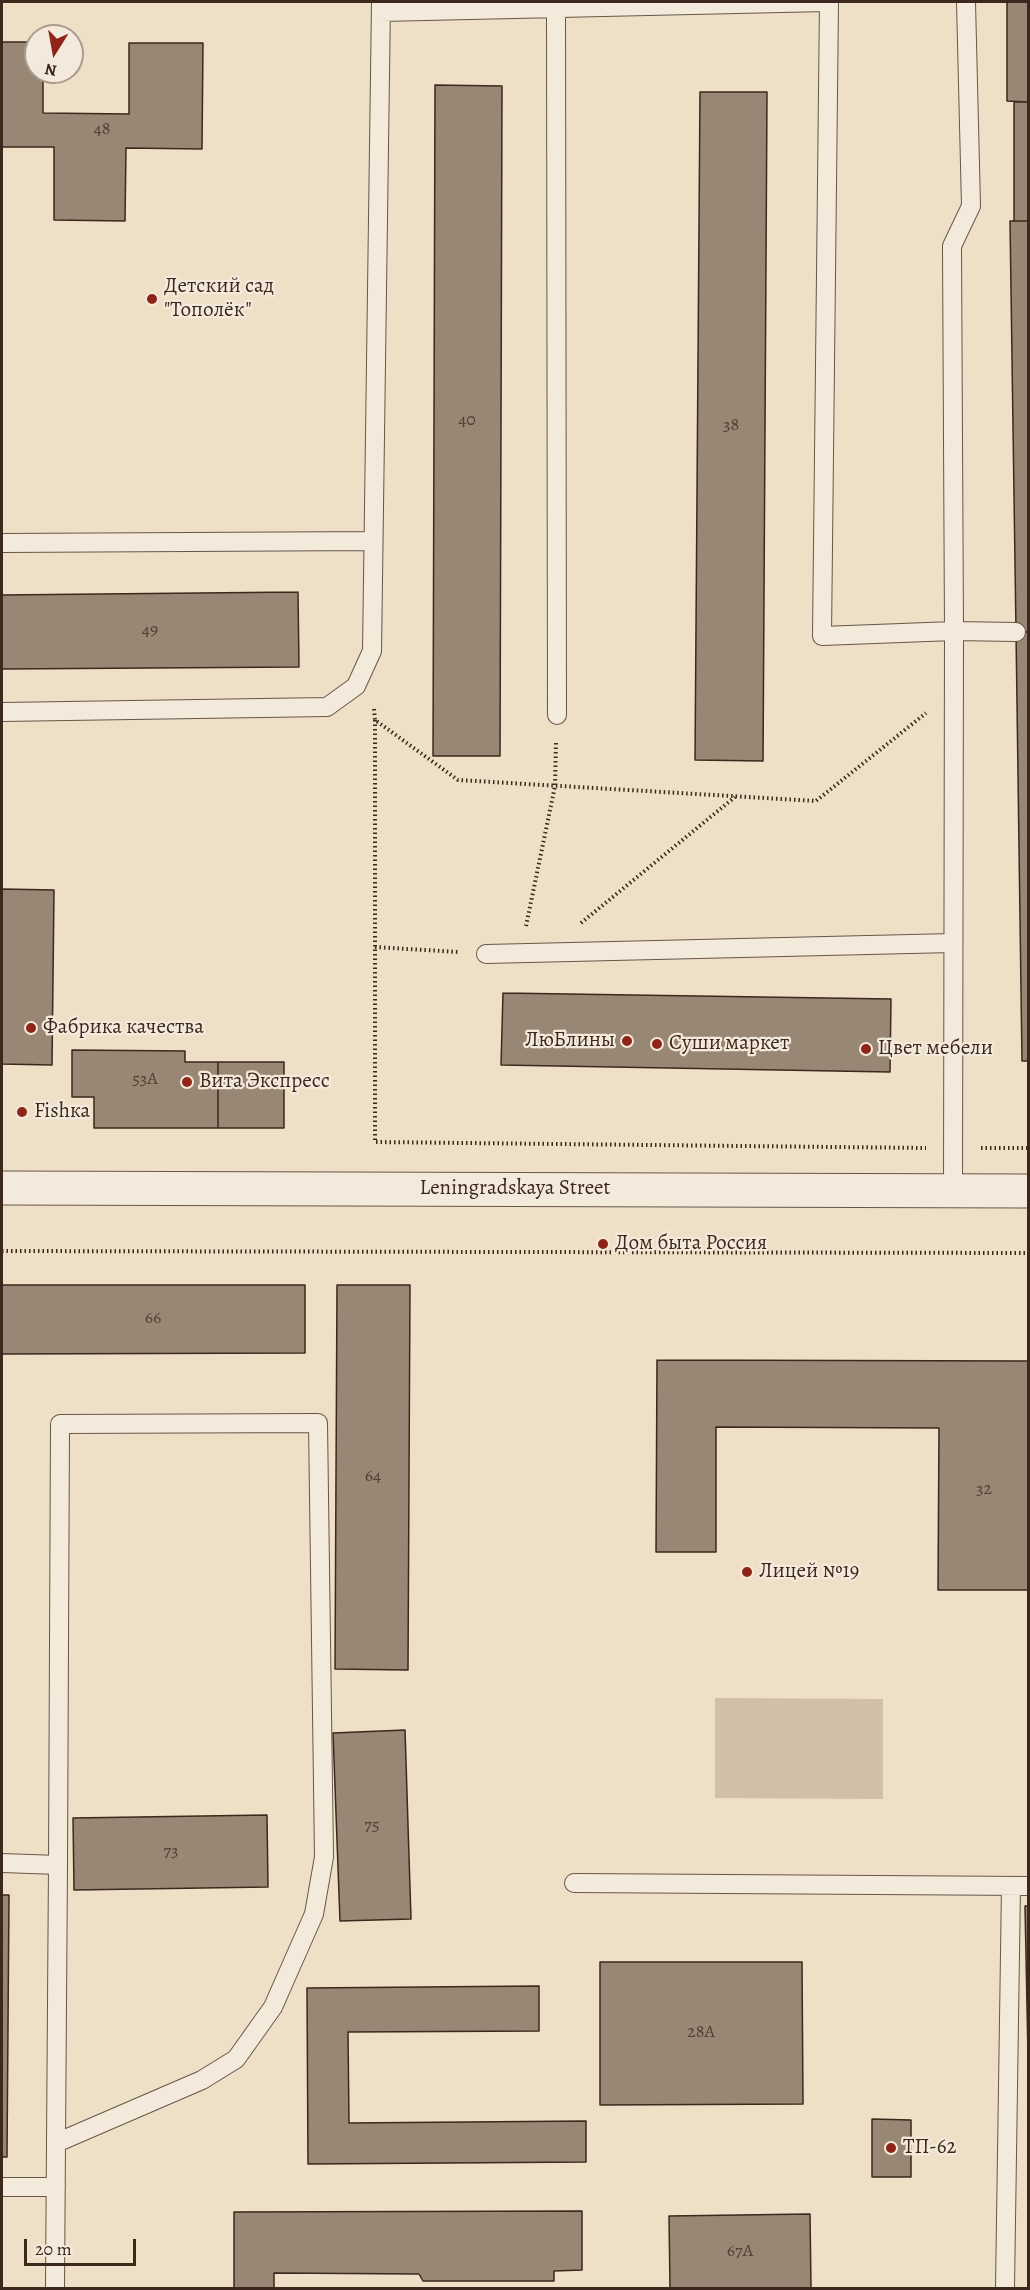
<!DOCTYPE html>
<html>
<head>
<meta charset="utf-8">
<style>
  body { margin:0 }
  #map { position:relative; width:1030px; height:2290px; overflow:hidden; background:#eedfc7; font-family:Alegreya,serif }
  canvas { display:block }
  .frame { position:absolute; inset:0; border:3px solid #3c281d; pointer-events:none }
  .north { position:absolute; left:24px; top:24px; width:60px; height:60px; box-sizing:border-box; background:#f4eadb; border:2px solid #aa9c8f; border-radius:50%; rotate:191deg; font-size:16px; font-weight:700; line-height:24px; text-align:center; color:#3c281d }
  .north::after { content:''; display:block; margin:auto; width:21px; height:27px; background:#8f2418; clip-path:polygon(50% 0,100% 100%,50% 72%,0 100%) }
  .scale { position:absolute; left:24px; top:2239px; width:112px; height:27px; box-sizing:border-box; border:3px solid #3c281d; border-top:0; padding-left:8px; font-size:18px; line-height:21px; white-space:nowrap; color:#3c281d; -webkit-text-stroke:4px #f4eadb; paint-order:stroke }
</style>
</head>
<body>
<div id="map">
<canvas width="1030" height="2290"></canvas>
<div class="frame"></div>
<div class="north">N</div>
<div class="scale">20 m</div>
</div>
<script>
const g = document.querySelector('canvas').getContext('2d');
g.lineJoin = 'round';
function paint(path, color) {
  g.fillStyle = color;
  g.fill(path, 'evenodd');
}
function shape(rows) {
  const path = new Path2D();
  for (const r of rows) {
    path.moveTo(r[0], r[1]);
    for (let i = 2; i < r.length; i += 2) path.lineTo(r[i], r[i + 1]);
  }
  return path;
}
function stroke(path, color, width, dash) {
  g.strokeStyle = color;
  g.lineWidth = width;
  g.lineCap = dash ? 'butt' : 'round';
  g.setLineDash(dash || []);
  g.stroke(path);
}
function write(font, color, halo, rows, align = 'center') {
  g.font = font + ' Alegreya,serif';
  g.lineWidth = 4.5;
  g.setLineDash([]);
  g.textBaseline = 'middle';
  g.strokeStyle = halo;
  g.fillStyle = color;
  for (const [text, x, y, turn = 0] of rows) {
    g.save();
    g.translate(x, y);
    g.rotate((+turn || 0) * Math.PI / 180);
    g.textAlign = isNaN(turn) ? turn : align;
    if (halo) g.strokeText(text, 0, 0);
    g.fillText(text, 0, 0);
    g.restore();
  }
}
paint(shape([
  [715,1698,883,1699,883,1799,715,1798]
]), '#d0c0aa');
const building = shape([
  [1007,2,1028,2,1028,102,1007,101,1007,2],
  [2,42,36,42,36,72,43,72,43,113,129,114,129,43,203,43,202,149,126,148,125,221,54,220,54,147,2,147,2,42],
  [435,85,502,86,500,756,433,756,435,85],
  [700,92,767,92,763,761,695,760,700,92],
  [1014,102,1028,102,1028,221,1014,221,1014,102],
  [1010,221,1028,221,1028,632,1016,632,1010,221],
  [298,592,299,667,2,669,2,595,298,592],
  [1016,632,1028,632,1028,1061,1022,1061,1016,632],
  [2,889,54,890,52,1065,2,1064,2,889],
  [503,993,891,999,890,1072,501,1065,503,993],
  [72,1050,185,1051,185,1062,218,1062,218,1128,94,1128,94,1097,72,1097,72,1050],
  [218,1062,284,1062,284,1128,218,1128,218,1062],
  [2,1285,305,1285,305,1353,2,1354,2,1285],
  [337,1285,410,1285,408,1670,335,1669,337,1285],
  [657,1360,1028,1361,1028,1590,938,1590,939,1428,716,1427,716,1552,656,1552,657,1360],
  [405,1730,411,1919,340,1921,333,1733,405,1730],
  [267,1815,268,1887,74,1890,73,1818,267,1815],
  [2,1895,9,1895,7,2157,2,2157,2,1895],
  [1025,1906,1028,1906,1028,2057,1025,1906],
  [600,1962,802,1962,803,2104,600,2105,600,1962],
  [539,1986,539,2031,348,2032,349,2123,586,2121,586,2162,308,2164,307,1988,539,1986],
  [872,2119,911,2120,911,2177,872,2177,872,2119],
  [582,2211,582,2270,554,2271,554,2281,423,2281,419,2274,274,2273,274,2288,234,2288,234,2212,582,2211],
  [810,2214,811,2288,670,2288,669,2216,810,2214]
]);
paint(building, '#998775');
stroke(building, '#3c281d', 1.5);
const service = shape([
  [829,2,822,636,954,631,1016,632],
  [556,7,557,715],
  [381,12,826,2],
  [2,543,373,541],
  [2,712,327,707,356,686,372,651,381,2],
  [486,954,953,943],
  [953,1190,954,631,952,246,971,206,966,2],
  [2,1863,58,1865],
  [574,1883,1028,1886],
  [2,2187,56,2187],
  [55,2288,56,2143,58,1865,60,1424,318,1423,324,1857,314,1914,273,2007,236,2059,202,2080,56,2143],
  [1005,2288,1011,1886]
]);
const tertiary = shape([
  [2,1188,1028,1191]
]);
stroke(service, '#685648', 20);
stroke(tertiary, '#685648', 35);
stroke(shape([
  [374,709,375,720,458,780,816,801,926,713],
  [375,720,375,1142,926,1148],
  [581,923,735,797],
  [526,926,555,786,556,741],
  [375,947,458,952],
  [981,1148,1028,1148],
  [2,1251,1028,1253]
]), '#3c281d', 4, [1.5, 3]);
stroke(service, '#f4eadb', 18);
stroke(tertiary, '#f4eadb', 33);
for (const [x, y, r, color] of [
  [152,299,6,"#8f2418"],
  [31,1028,6,"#8f2418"],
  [627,1041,6,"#8f2418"],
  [657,1044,6,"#8f2418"],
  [866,1049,6,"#8f2418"],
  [187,1082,6,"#8f2418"],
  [22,1112,6,"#8f2418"],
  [603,1244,6,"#8f2418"],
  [747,1572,6,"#8f2418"],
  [891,2148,6,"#8f2418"]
]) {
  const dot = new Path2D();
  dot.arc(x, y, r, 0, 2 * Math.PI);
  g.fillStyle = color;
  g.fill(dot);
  stroke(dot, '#f4eadb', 2);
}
write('18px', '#534033', null, [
  ["48",102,130],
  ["40",467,421],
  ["38",731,426],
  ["49",150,631],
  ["53А",145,1080],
  ["66",153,1319],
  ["64",373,1477],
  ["32",984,1490],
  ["75",372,1826],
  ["73",171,1852],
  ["28А",701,2033],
  ["67А",740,2252]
]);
write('21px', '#3c281d', '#f4eadb', [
  ["Детский сад",164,287],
  ["\"Тополёк\"",164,311],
  ["Фабрика качества",43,1028],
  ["ЛюБлины",615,1041,"right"],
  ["Суши маркет",669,1044],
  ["Цвет мебели",878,1049],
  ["Вита Экспресс",199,1082],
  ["Fishка",34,1112],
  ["Дом быта Россия",615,1244],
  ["Лицей №19",759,1572],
  ["ТП-62",903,2148]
], 'left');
write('21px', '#3c281d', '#f4eadb', [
  ["Leningradskaya Street",515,1189]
]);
</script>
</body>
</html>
